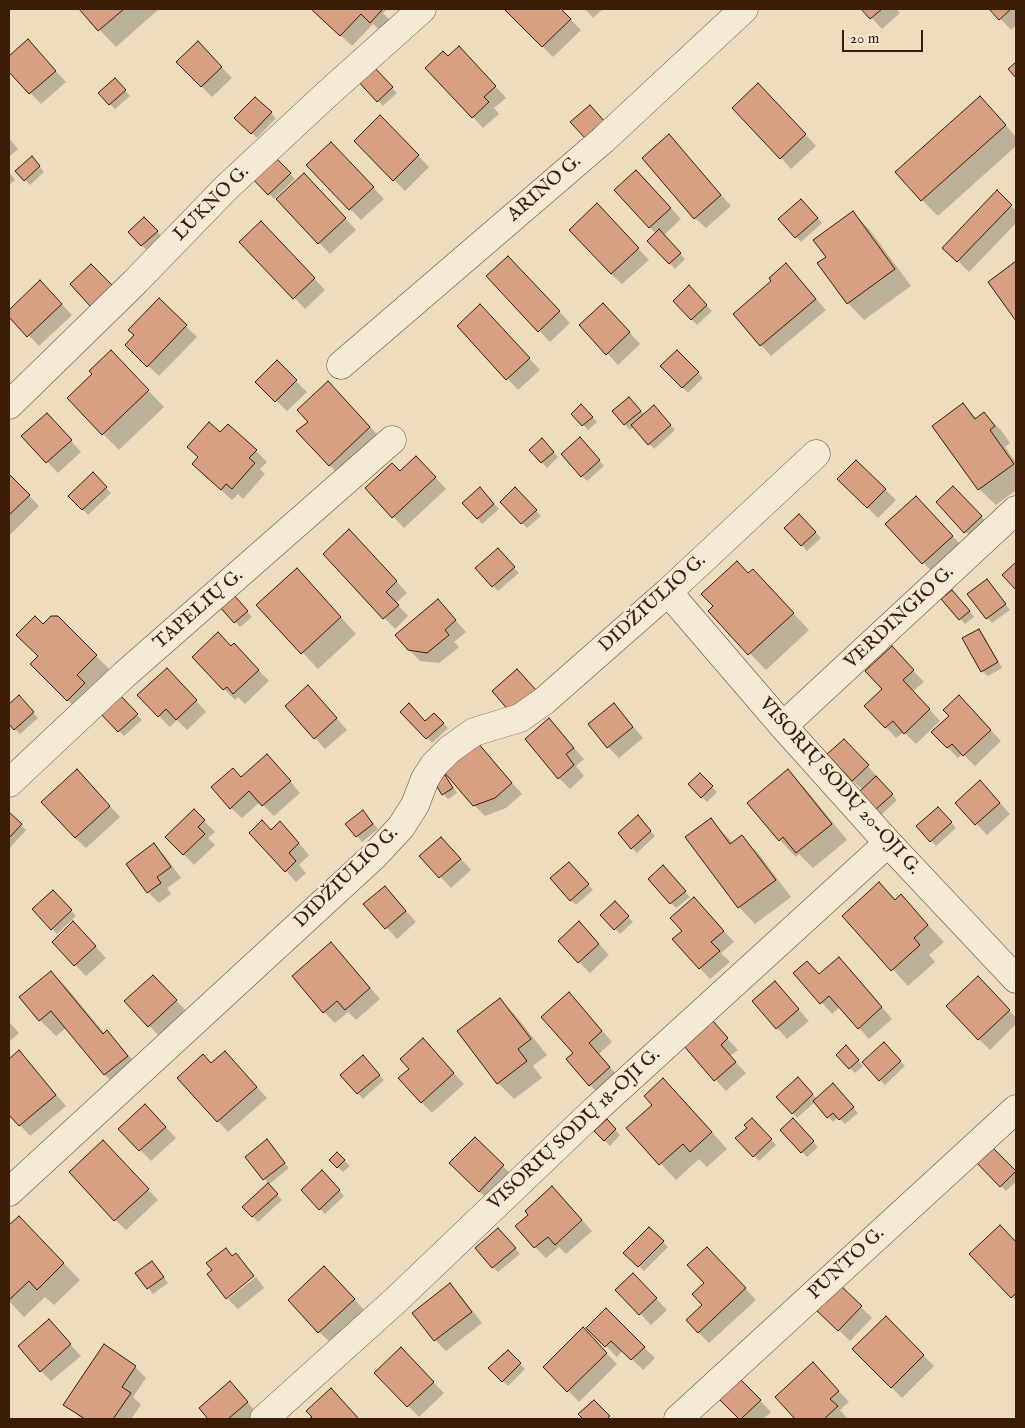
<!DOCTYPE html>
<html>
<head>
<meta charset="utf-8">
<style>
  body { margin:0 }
  #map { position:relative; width:1025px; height:1428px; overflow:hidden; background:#edddbe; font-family:"IM FELL English",serif }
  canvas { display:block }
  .frame { position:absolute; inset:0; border:10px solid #3a1c07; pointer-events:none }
  .scale { position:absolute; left:842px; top:30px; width:81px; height:22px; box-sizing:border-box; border:2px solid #3a1c07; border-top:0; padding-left:6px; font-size:15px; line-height:18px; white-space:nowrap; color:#3a1c07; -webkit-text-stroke:4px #f3e9d5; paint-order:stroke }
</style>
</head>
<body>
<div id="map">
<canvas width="1025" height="1428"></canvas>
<div class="frame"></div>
<div class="scale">20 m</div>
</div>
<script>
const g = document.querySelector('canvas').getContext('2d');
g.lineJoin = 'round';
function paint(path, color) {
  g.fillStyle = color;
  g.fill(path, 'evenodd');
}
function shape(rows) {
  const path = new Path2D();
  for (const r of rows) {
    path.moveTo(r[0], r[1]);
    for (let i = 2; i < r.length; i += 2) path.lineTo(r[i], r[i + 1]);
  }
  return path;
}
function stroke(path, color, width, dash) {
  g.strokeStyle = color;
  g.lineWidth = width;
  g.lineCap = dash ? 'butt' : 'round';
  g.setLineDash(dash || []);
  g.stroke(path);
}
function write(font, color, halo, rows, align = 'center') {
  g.font = font + ' "IM FELL English",serif';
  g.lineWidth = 5;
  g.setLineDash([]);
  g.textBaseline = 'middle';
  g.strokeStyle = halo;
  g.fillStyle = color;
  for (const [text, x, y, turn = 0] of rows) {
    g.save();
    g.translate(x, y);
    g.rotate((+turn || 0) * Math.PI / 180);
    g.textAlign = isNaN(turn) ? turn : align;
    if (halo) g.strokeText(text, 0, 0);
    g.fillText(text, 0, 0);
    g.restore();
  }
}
paint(shape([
  [80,9,159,9,116,47],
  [313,9,387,9,383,13,392,22,381,32,373,24,352,46],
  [506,9,560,9,581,30,553,57],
  [585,9,603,9,593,18],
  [863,9,896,9,900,13,882,29],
  [991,9,1016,9,1016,25,1011,30],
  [28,41,66,82,41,104,9,70,9,58],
  [198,43,232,78,212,97,178,62],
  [448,57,470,58,506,98,494,108,499,114,483,128,427,68],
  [372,66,397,93,383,106,358,79],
  [120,85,130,96,115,109,110,104],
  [769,95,816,146,791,169,781,158],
  [255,98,276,118,257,138,236,118],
  [996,114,1016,137,1016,146,938,216,922,200],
  [380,117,429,167,405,191,356,141],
  [669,136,731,206,706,228,695,218],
  [9,138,18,149,9,157],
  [342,155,384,199,361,220,308,165],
  [272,156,295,179,274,199,252,176],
  [37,163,44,172,30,185,25,180],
  [9,172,15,180,9,185],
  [647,182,681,219,664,235,685,259,675,269,648,241,656,234,615,190],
  [314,185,356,230,330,254,277,199],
  [997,192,1016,211,1016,223,969,272,944,247],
  [806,205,822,223,801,242,796,237],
  [852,212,869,229,911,286,864,320,848,303,819,264,828,258],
  [608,216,649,260,622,284,611,274],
  [144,218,162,237,147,251,129,232],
  [272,233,325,290,305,309,241,242],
  [1016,263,1016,319,989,282],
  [786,265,826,310,771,356,761,345,773,282],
  [518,268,570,323,550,342,488,277],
  [40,282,72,315,39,346,9,315,9,311],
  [689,287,712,311,697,325,674,301],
  [159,300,197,337,159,376,126,345,136,336],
  [614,315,640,344,618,365,581,325],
  [491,317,540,370,518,390,459,326],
  [677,352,703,378,688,393,662,366],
  [277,362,307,392,287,411,257,382],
  [127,368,164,407,119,450,103,434,93,374],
  [344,399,386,444,346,481,329,465],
  [634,403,645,415,659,412,675,430,654,449,634,427,630,430,614,412],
  [963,405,977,419,984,414,1001,430,1010,443,1005,447,1016,462,1016,490,996,505,979,489],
  [581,406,597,422,588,430,573,414],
  [57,425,81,452,58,473,23,436],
  [220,434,256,451,267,462,260,469,265,474,243,499,238,494,232,500,204,475],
  [585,444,604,466,587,481,582,476],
  [547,445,558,457,547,468,531,450],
  [856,461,896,500,878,518,839,479],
  [427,468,446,489,404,528,366,488,400,473],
  [9,475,39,506,10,535,9,534],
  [98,479,111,493,88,515,70,496],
  [515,489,541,516,527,528,502,502],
  [485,494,499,509,482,524,477,518],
  [964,498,991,527,976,543,938,502],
  [927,508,963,547,934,574,887,524],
  [799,515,821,538,807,551,786,528],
  [360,542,407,593,396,603,408,616,395,629,324,554],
  [503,555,519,573,498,591,477,568],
  [749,574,769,587,809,630,766,670,709,611],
  [987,581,1010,610,992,623,987,618],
  [313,586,356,634,318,669,258,605],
  [957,596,974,617,965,624,943,599],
  [238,601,252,617,240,627,235,622],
  [438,601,466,632,454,642,459,647,439,663,420,661,409,650],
  [57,617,112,672,84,716,31,664,39,656,43,626],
  [979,630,984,636,1002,668,988,676,982,671],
  [244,655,269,681,245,704,238,697,235,700,193,657],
  [902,659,924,682,913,691,940,721,916,744,904,732,896,738,866,706,884,689],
  [178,680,206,712,187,730,177,720,170,727,159,716],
  [119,695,142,720,124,736,101,712],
  [19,697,38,718,20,734,9,723,9,706],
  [319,698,347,730,325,749,315,738],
  [614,704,643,738,619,758,608,747],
  [970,708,1001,741,975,766,963,754,958,758,948,748,950,716],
  [402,712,426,722,434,714,448,728,432,743],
  [549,720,584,759,576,766,584,776,570,789,559,778],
  [478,745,522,794,506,808,485,816,474,805],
  [855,751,897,800,881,815,860,792,863,790,852,780],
  [278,767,300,793,274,816,260,802,242,818,231,808,242,778],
  [787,771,804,787,847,840,813,868,799,854,796,857,780,840,749,803],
  [700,775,717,792,707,802,690,785],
  [445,776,457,793,448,799,443,794],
  [88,782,120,817,86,848,75,838],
  [991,793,1010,814,987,835,957,803],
  [194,811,215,832,208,838,215,845,194,865,167,837],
  [943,813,956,828,936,846,918,826],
  [9,814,26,830,9,849],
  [368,817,378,829,362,842,347,824],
  [711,820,733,843,742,837,758,853,791,897,755,924,739,907,687,838],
  [643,822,655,836,637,853,632,848],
  [291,834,309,855,299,865,306,873,296,882,286,871],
  [154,845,165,856,181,878,167,888,171,894,159,903,148,892],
  [452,849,471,870,451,888,421,856],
  [574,869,593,890,576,905,570,900],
  [668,872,690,897,676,908,650,879],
  [879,884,896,900,901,896,944,942,929,955,935,962,908,986,844,916],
  [385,887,416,922,397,939,365,904],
  [53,891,76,916,57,934,34,910],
  [615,902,633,922,620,934,602,915],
  [705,910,734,942,721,953,730,962,710,979,700,968,683,931],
  [84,934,106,958,86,976,53,942],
  [590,934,609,955,590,973,579,962],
  [342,955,380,999,356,1020,348,1012,335,1023,324,1012],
  [850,969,892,1019,869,1039,840,1007,832,1014,795,973,820,975],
  [51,972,67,988,105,1034,107,1032,144,1072,122,1091,105,1075,66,1028,56,1036,40,1020],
  [775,983,809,1021,787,1039,777,1028],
  [164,987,187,1012,160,1037,126,1001],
  [988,988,1016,1018,1016,1024,990,1050,979,1039],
  [500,1000,516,1016,547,1055,533,1066,542,1078,514,1099,498,1083],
  [580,1005,612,1042,599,1054,620,1079,601,1096,590,1085,575,1053],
  [9,1022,19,1033,9,1042],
  [723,1034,738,1050,730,1056,746,1073,726,1091,686,1047],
  [889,1049,905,1066,885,1085,880,1080],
  [433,1051,464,1084,432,1113,421,1102],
  [19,1052,66,1106,30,1136,9,1113,9,1061],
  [851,1052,863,1066,855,1073,838,1055],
  [368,1062,384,1080,363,1099,342,1075],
  [235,1063,267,1098,228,1132,218,1121,211,1065],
  [798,1079,817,1099,838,1090,858,1113,845,1124,838,1117,833,1122,815,1102,797,1118,778,1097],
  [680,1096,727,1149,707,1167,699,1159,676,1180,628,1128],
  [156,1117,176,1138,151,1161,120,1129],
  [752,1120,776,1145,759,1161,737,1138,749,1128],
  [793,1120,818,1147,807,1157,782,1130],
  [607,1121,620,1135,610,1146,595,1131],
  [475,1139,514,1177,490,1202,451,1163],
  [272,1146,289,1168,268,1185,282,1200,258,1222,244,1207,269,1184,247,1157],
  [992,1148,1016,1173,1016,1182,1006,1191,978,1162],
  [114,1153,158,1200,126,1230,115,1220],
  [337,1154,350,1166,343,1172,331,1160],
  [327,1177,344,1196,325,1214,302,1190],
  [563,1199,592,1231,566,1254,559,1247,546,1258,535,1247],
  [19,1217,80,1280,54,1305,45,1297,24,1317,9,1301,9,1227],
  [649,1228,668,1247,644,1271,625,1253],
  [503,1235,520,1254,498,1272,493,1267],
  [1011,1237,1016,1243,1016,1301,1012,1297],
  [236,1255,254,1275,226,1297,213,1270],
  [718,1259,756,1300,709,1343,698,1332,704,1305,706,1283],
  [157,1268,168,1283,153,1294,137,1273],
  [256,1277,264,1288,238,1309,228,1299],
  [335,1278,365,1311,330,1342,319,1332],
  [450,1285,461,1296,482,1323,446,1351,435,1340],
  [644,1286,667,1310,651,1325,617,1290],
  [839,1286,872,1318,850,1341,817,1309],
  [606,1310,655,1358,643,1370,623,1350,617,1357,588,1328],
  [886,1318,934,1366,902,1398,854,1349],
  [583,1329,617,1364,579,1402,545,1367],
  [59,1332,81,1356,51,1381,41,1371],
  [401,1349,444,1393,419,1417,376,1373],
  [508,1351,525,1369,508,1386,490,1368],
  [135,1367,146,1378,133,1397,141,1405,131,1419,82,1419,65,1404],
  [824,1375,849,1402,840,1410,847,1418,846,1419,797,1419,777,1398],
  [740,1380,771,1412,763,1419,741,1419,721,1399],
  [240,1394,258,1414,251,1419,210,1419,200,1408]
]), '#0003');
const building = shape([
  [79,9,124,9,98,31,79,9],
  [311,9,380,9,382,10,370,23,361,14,340,36,311,9],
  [504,9,561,9,571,19,542,47,504,9],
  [861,9,882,9,870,19,861,9],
  [989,9,1011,9,999,20,989,9],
  [28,39,56,71,29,94,9,72,9,56,28,39],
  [198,41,222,67,201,87,176,62,198,41],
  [459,46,496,86,484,97,489,102,472,118,425,68,443,51,448,56,459,46],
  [1016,62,1016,78,1008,69,1016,62],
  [372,65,393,87,377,102,356,79,372,65],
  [115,78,126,90,109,105,98,93,115,78],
  [758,83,806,134,780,159,732,108,758,83],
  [980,96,1006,125,921,201,895,172,980,96],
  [255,97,272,112,251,134,234,118,255,97],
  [590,105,606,123,587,140,570,122,590,105],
  [380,115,419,155,393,181,354,141,380,115],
  [669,134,721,195,694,219,642,158,669,134],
  [331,142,374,187,349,210,306,165,331,142],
  [272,154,291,173,268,195,250,176,272,154],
  [32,156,40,166,24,181,15,171,32,156],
  [636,170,671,208,649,228,614,190,636,170],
  [304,173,346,218,318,244,276,199,304,173],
  [997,190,1012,205,957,262,942,248,997,190],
  [801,199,818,218,795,238,778,219,801,199],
  [597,203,639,248,611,274,569,230,597,203],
  [853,211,895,269,847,304,817,263,826,257,813,240,853,211],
  [144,217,158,231,141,246,128,232,144,217],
  [261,221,315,278,293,299,239,242,261,221],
  [659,229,681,253,669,264,647,241,659,229],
  [508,256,560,311,538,332,486,276,508,256],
  [1016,261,1016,321,988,282,1016,261],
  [786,263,816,299,760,346,733,314,771,281,769,278,786,263],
  [91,264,113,286,91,307,70,284,91,264],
  [40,280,62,304,27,337,9,317,9,310,40,280],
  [689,285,707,305,691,320,673,301,689,285],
  [159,298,187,325,147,367,125,345,134,335,128,330,159,298],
  [603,303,630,332,606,355,579,325,603,303],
  [480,304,530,358,506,380,457,326,480,304],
  [111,350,149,390,102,435,67,398,92,374,89,371,111,350],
  [677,350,699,372,682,388,660,366,677,350],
  [277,360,297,380,275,402,255,382,277,360],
  [328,381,370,427,329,466,296,431,308,422,297,410,328,381],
  [629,397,641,411,624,425,612,411,629,397],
  [963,403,975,419,984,412,995,426,990,430,1014,464,978,490,932,426,963,403],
  [581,404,593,417,582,426,571,414,581,404],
  [654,405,671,425,648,445,631,425,654,405],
  [47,413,72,440,46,463,21,436,47,413],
  [209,422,220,432,228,424,257,450,249,458,255,463,232,489,226,484,221,490,192,464,198,457,187,447,209,422],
  [580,437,600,460,581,477,561,454,580,437],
  [542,438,554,452,541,463,529,450,542,438],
  [416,456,436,477,392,518,365,488,392,463,400,471,416,456],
  [856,460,886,489,867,508,837,479,856,460],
  [93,472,107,487,82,510,68,496,93,472],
  [9,474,30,495,9,515,9,474],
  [953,486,982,516,964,533,936,502,953,486],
  [480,487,494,504,477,519,462,503,480,487],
  [515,487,537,510,521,524,500,502,515,487],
  [916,496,953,536,922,564,885,524,916,496],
  [799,514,816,532,801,546,784,528,799,514],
  [349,529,397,581,386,592,399,605,383,619,323,554,349,529],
  [498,548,515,567,492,587,475,568,498,548],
  [737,561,748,573,753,569,794,613,748,655,708,611,713,606,701,594,737,561],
  [1016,562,1016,590,1002,575,1016,562],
  [297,568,341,617,301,654,256,605,297,568],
  [987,579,1006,604,986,619,967,594,987,579],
  [952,590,970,611,959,620,941,599,952,590],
  [233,594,248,611,234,623,219,606,233,594],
  [438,599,456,620,445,630,449,635,427,653,408,650,395,635,438,599],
  [35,616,43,624,51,616,58,616,97,655,77,675,85,683,67,701,30,664,38,656,16,635,35,616],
  [979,629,998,662,981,672,962,638,979,629],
  [218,632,231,646,234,643,259,670,233,694,227,687,223,690,192,657,218,632],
  [892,646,914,670,903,680,930,709,904,734,893,721,885,728,864,706,882,689,865,671,892,646],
  [167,668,197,700,176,720,166,709,158,717,137,695,167,668],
  [517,669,536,690,510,712,492,691,517,669],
  [308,685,337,718,314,739,285,706,308,685],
  [119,694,138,714,118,732,99,712,119,694],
  [19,695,34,712,14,730,9,724,9,704,19,695],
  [959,695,991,730,963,756,952,744,947,748,931,732,949,716,943,710,959,695],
  [409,703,425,721,434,713,444,723,426,739,400,712,409,703],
  [614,703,633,727,607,748,588,724,614,703],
  [549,718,574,748,566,754,574,765,558,779,525,739,549,718],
  [844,739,869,765,852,781,827,754,844,739],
  [478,743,512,783,495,798,473,806,444,772,478,743],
  [267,754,291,781,262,806,249,791,230,809,211,787,233,768,241,777,267,754],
  [77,769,110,806,75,838,41,802,77,769],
  [788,769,832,824,796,853,783,837,779,841,747,803,788,769],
  [700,773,713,786,701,798,688,784,700,773],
  [445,775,453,788,442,795,434,782,445,775],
  [876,776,893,794,875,810,859,792,876,776],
  [980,780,1000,803,975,825,955,803,980,780],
  [938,807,952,822,930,842,916,826,938,807],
  [194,809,205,820,198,827,205,834,183,855,165,837,194,809],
  [363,810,373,824,356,837,345,824,363,810],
  [9,812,22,824,9,838,9,812],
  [638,815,651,831,631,849,618,833,638,815],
  [711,818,730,844,742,835,776,880,738,908,685,837,711,818],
  [262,820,271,830,280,821,299,843,289,853,296,861,285,872,249,833,262,820],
  [441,837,461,859,439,878,419,856,441,837],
  [154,843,171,867,157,877,161,883,147,893,126,864,154,843],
  [569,862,589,884,570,901,550,878,569,862],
  [663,865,686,891,670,904,648,879,663,865],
  [879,882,895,900,901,894,928,925,914,938,920,945,891,971,842,916,879,882],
  [385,886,406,911,385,929,363,904,385,886],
  [53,890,72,910,51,930,32,909,53,890],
  [694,897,724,931,711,942,720,951,699,969,672,939,682,931,670,918,694,897],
  [615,901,629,916,614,930,600,915,615,901],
  [73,921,96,946,74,966,52,942,73,921],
  [579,921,599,944,578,963,558,941,579,921],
  [331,942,370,988,345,1010,337,1001,323,1013,292,976,331,942],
  [839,957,882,1007,858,1029,829,996,820,1004,793,973,807,961,819,974,839,957],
  [51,971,103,1034,107,1030,128,1056,104,1075,51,1011,39,1021,19,997,51,971],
  [153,975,177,1000,148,1027,124,1001,153,975],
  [978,976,1010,1010,978,1040,946,1006,978,976],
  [775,981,799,1009,776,1029,752,1001,775,981],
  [569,992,602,1031,589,1043,610,1067,589,1086,566,1059,573,1053,541,1017,569,992],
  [500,998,531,1039,518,1049,527,1061,497,1084,457,1031,500,998],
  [713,1021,728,1038,721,1045,736,1062,714,1081,684,1046,713,1021],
  [423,1038,454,1073,421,1103,398,1078,409,1069,400,1059,423,1038],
  [884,1042,901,1061,879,1081,862,1062,884,1042],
  [846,1045,859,1060,849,1069,836,1055,846,1045],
  [19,1050,56,1095,19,1126,9,1115,9,1059,19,1050],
  [225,1051,257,1087,217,1122,177,1078,203,1054,211,1063,225,1051],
  [363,1055,380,1075,357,1094,340,1075,363,1055],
  [798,1077,813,1094,792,1114,776,1097,798,1077],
  [663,1078,712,1132,690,1152,683,1144,659,1165,626,1128,652,1105,644,1096,663,1078],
  [833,1083,854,1107,839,1120,833,1113,827,1118,813,1101,833,1083],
  [145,1104,166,1127,139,1151,118,1129,145,1104],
  [752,1118,772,1139,753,1157,735,1138,747,1128,744,1125,752,1118],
  [793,1118,814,1141,801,1153,780,1130,793,1118],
  [607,1119,616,1129,604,1141,594,1131,607,1119],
  [475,1137,504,1165,479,1192,449,1163,475,1137],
  [267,1139,285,1163,263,1180,245,1157,267,1139],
  [103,1140,149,1189,114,1221,69,1172,103,1140],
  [992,1147,1016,1171,1000,1187,976,1162,992,1147],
  [337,1152,345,1160,337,1168,329,1160,337,1152],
  [322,1170,340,1190,319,1210,301,1190,322,1170],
  [268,1183,278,1194,252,1217,242,1207,268,1183],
  [552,1186,582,1220,555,1245,548,1237,534,1248,515,1226,528,1215,525,1211,552,1186],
  [19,1216,64,1263,37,1290,29,1281,9,1300,9,1225,19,1216],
  [1000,1225,1016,1242,1016,1293,1011,1298,969,1254,1000,1225],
  [649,1227,664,1241,638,1267,623,1253,649,1227],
  [498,1228,516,1248,492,1268,475,1248,498,1228],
  [707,1247,746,1288,698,1333,686,1320,702,1305,692,1294,704,1283,687,1265,707,1247],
  [226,1248,232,1256,236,1253,254,1276,226,1299,207,1274,212,1270,206,1263,226,1248],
  [152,1261,164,1277,147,1289,135,1273,152,1261],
  [324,1266,355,1299,318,1333,288,1300,324,1266],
  [633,1273,657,1298,639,1315,615,1290,633,1273],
  [450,1283,472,1312,434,1341,412,1313,450,1283],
  [839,1284,862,1306,838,1331,815,1309,839,1284],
  [606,1308,645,1347,631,1360,611,1341,605,1347,586,1328,606,1308],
  [886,1316,924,1355,891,1388,852,1349,886,1316],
  [49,1319,71,1344,40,1372,18,1346,49,1319],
  [583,1327,607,1353,567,1392,543,1367,583,1327],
  [104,1344,136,1366,122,1387,131,1393,113,1419,85,1419,63,1405,104,1344],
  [401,1347,434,1382,407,1407,374,1373,401,1347],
  [508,1350,521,1363,502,1382,488,1368,508,1350],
  [813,1362,839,1391,830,1399,838,1406,824,1419,795,1419,775,1397,813,1362],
  [740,1379,761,1400,741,1419,739,1419,719,1399,740,1379],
  [230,1381,248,1402,228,1419,208,1419,199,1408,230,1381],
  [331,1388,359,1419,309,1419,312,1417,306,1411,331,1388],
  [594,1400,610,1416,607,1419,583,1419,578,1414,594,1400]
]);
paint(building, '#d7a082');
stroke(building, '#3a1c07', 1);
const street = shape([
  [341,365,603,140,744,9],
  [9,405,135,282,226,188,326,95,422,9],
  [668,592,783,726,888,843,1016,979],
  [783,726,1016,510],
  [9,783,124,675,392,440],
  [9,1192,374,856,401,827,415,805,425,779,434,765,450,749,474,732,520,718,544,701,668,592,816,454],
  [264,1419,396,1300,595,1110,888,843],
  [678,1419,1016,1109]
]);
stroke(street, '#674c35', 29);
stroke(street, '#f3e9d5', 28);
write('19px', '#3a1c07', '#f3e9d5', [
  ["ARINO G.",545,189,-41],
  ["LUKNO G.",212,204,-45],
  ["DIDŽIULIO G.",653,604,-42],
  ["TAPELIŲ G.",199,610,-41],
  ["VERDINGIO G.",900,618,-43],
  ["VISORIŲ SODŲ 20-OJI G.",839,787,48],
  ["DIDŽIULIO G.",347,878,-44],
  ["VISORIŲ SODŲ 18-OJI G.",575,1130,-43],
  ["PUNTO G.",847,1264,-43]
]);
</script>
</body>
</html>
